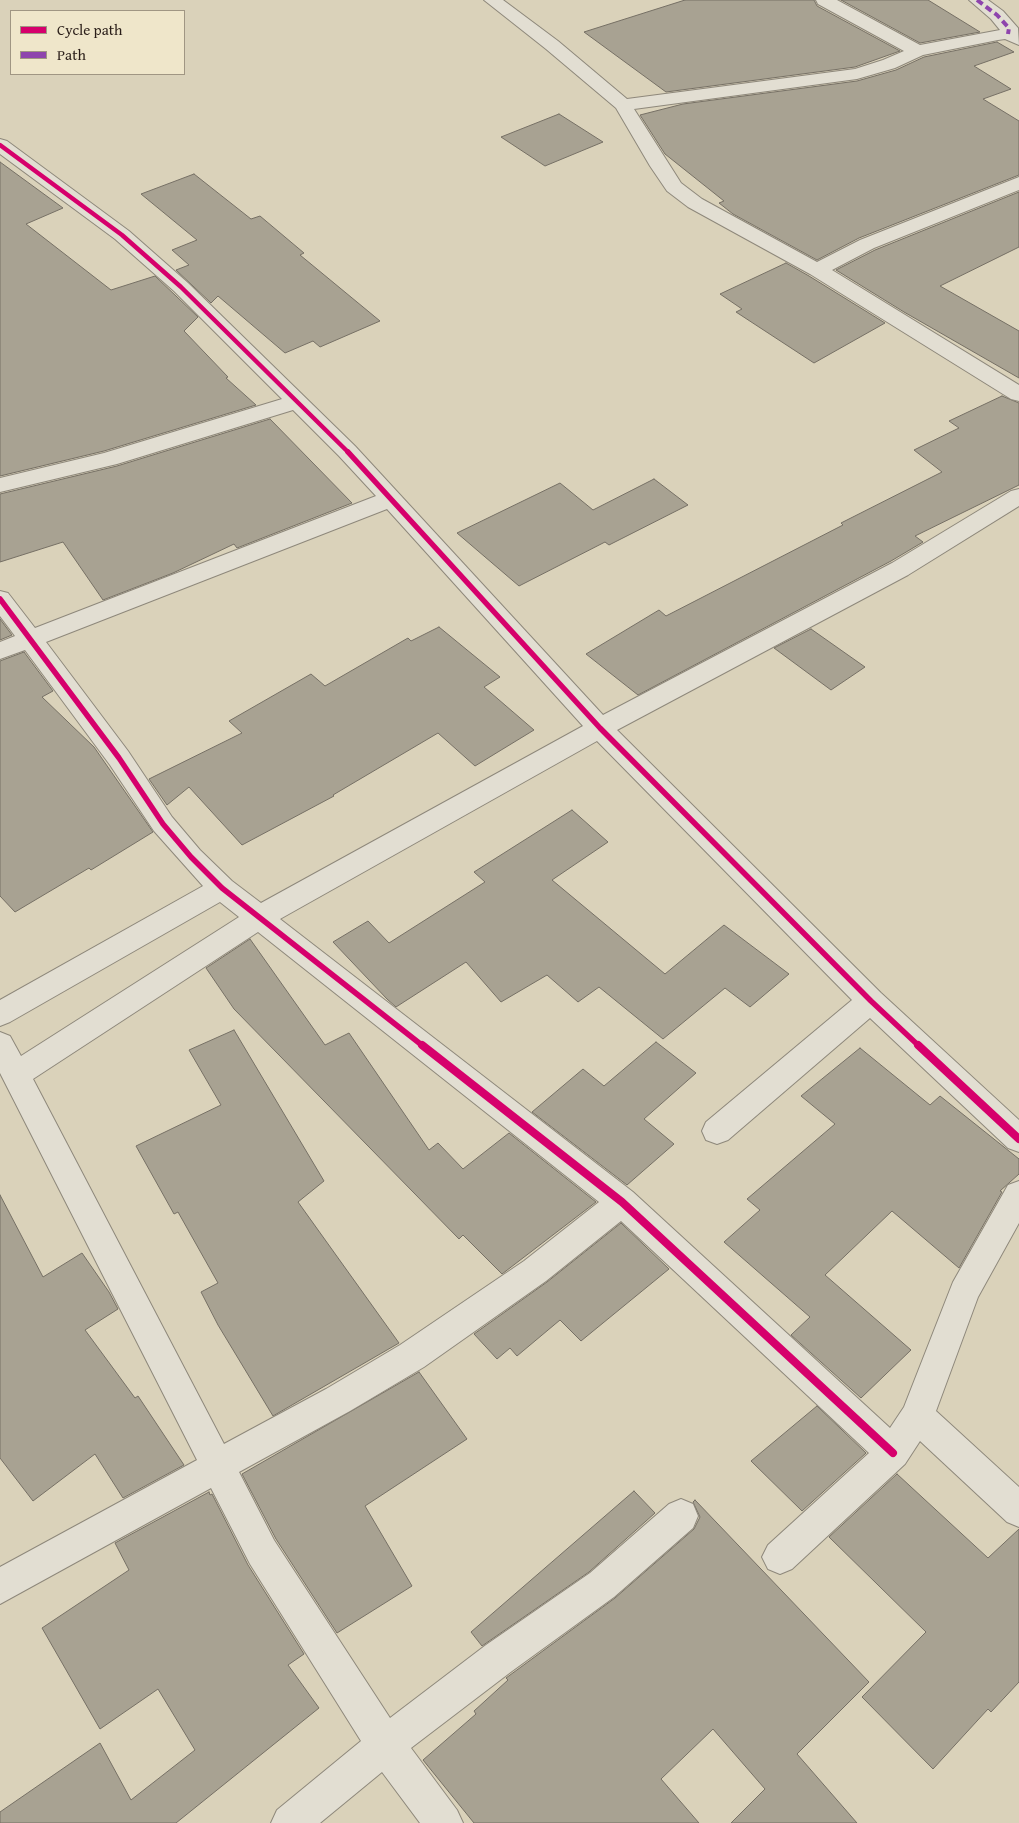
<!DOCTYPE html>
<html>
<head>
<meta charset="utf-8">
<style>
  body { margin:0 }
  #map { position:relative; width:1019px; height:1823px; overflow:hidden; background:#dad2ba; font-family:"Gentium Book Plus",serif }
  canvas { display:block }
  .legend { position:absolute; left:10px; top:10px; width:175px; height:65px; box-sizing:border-box; background:#efe6ca; border:1px solid #a09683; margin:0; padding:6px 9px; list-style:none; font-size:15px; color:#2a1e19 }
  .legend li { display:flex; align-items:center; gap:10px; height:25px }
  .legend b { width:25px; border:1px solid #a09683 }
</style>
</head>
<body>
<div id="map">
<canvas width="1019" height="1823"></canvas>
<ul class="legend">
<li><b style="height:6px;background:#d6006c"></b>Cycle path</li>
<li><b style="height:6px;background:#8e44ad"></b>Path</li>
</ul>
</div>
<script>
const g = document.querySelector('canvas').getContext('2d');
g.lineJoin = 'round';
function paint(path, color) {
  g.fillStyle = color;
  g.fill(path, 'evenodd');
}
function shape(rows) {
  const path = new Path2D();
  for (const r of rows) {
    path.moveTo(r[0], r[1]);
    for (let i = 2; i < r.length; i += 2) path.lineTo(r[i], r[i + 1]);
  }
  return path;
}
function stroke(path, color, width, dash) {
  g.strokeStyle = color;
  g.lineWidth = width;
  g.lineCap = dash ? 'butt' : 'round';
  g.setLineDash(dash || []);
  g.stroke(path);
}
const building = shape([
  [685,0,814,0,817,6,900,51,855,67,666,92,584,32,685,0],
  [841,0,928,0,980,32,920,43,841,0],
  [997,42,1014,52,974,66,1011,89,983,99,1019,121,1019,175,859,238,817,260,733,214,719,203,724,201,665,154,640,115,683,104,857,81,896,70,924,57,997,42],
  [559,114,603,142,545,166,501,137,559,114],
  [0,162,63,208,26,224,111,290,155,276,198,317,184,331,228,377,226,378,256,405,104,451,0,476,0,162],
  [194,174,251,219,260,216,304,253,300,255,380,321,320,347,313,341,285,353,218,296,211,303,176,270,189,265,172,250,197,240,141,194,194,174],
  [1019,192,1019,247,940,286,1019,331,1019,378,904,312,836,270,875,250,1019,192],
  [786,263,809,276,885,323,814,363,736,312,742,309,720,294,786,263],
  [1002,396,1019,403,1019,485,915,536,923,542,891,561,638,695,586,654,659,610,666,616,843,525,841,523,942,472,914,450,959,428,949,421,1002,396],
  [270,419,352,503,237,548,234,544,173,573,103,600,63,542,0,562,0,494,117,466,270,419],
  [654,479,688,505,609,545,605,542,519,586,457,533,560,483,593,510,654,479],
  [0,619,12,635,0,640,0,619],
  [439,627,500,677,484,687,534,730,475,766,438,733,333,795,334,796,242,845,189,787,167,805,149,779,242,733,229,721,311,674,325,686,408,638,411,641,439,627],
  [811,629,865,667,831,690,774,648,811,629],
  [24,652,53,691,42,697,94,747,153,832,91,870,89,868,15,912,0,896,0,661,24,652],
  [572,810,608,842,552,880,665,974,724,925,789,974,750,1007,725,988,663,1039,599,987,578,1002,547,975,501,1002,466,962,396,1007,387,999,333,942,368,921,389,943,485,882,474,872,572,810],
  [250,939,325,1045,349,1033,429,1150,438,1143,463,1169,509,1133,596,1202,502,1274,463,1235,459,1239,234,1009,206,968,250,939],
  [234,1030,324,1181,298,1202,399,1343,273,1416,218,1325,201,1292,218,1283,178,1212,174,1214,136,1146,221,1105,189,1050,234,1030],
  [656,1042,696,1073,644,1119,674,1144,627,1185,532,1112,583,1069,604,1086,656,1042],
  [860,1048,930,1105,940,1096,1019,1159,1019,1174,1000,1191,1002,1192,959,1268,892,1211,825,1275,911,1350,861,1398,791,1335,810,1317,724,1242,760,1210,747,1199,835,1124,801,1096,860,1048],
  [0,1195,43,1277,82,1253,109,1292,118,1309,85,1330,135,1398,138,1396,184,1465,123,1498,95,1454,33,1501,0,1458,0,1195],
  [621,1223,669,1269,581,1341,560,1320,517,1356,510,1348,497,1359,474,1334,547,1282,621,1223],
  [419,1372,467,1439,365,1506,412,1586,337,1633,276,1539,242,1474,419,1372],
  [817,1406,866,1453,802,1511,751,1461,817,1406],
  [897,1474,988,1558,1019,1529,1019,1682,991,1712,988,1709,933,1769,862,1697,926,1632,829,1537,897,1474],
  [634,1491,655,1513,589,1572,482,1646,471,1632,634,1491],
  [209,1492,210,1495,212,1494,248,1565,304,1654,288,1665,319,1708,176,1823,0,1823,0,1812,100,1743,131,1800,195,1750,158,1689,100,1729,42,1628,129,1570,115,1543,209,1492],
  [695,1500,869,1682,797,1754,857,1823,731,1823,765,1789,713,1729,661,1779,699,1823,474,1823,423,1760,476,1714,474,1711,508,1680,506,1678,615,1598,694,1529,700,1517,693,1502,695,1500]
]);
paint(building, '#a8a292');
stroke(building, '#767065', 1);
const minor = shape([
  [484,0,503,0,558,41,627,99,855,69,883,60,904,51,818,4,816,0,837,0,920,45,1000,30,991,19,969,0,988,0,1003,11,1018,28,1019,45,1005,39,998,40,923,55,895,68,857,79,634,109,681,183,702,199,817,262,860,240,1019,177,1019,190,874,248,832,270,1019,385,1019,401,1011,399,810,274,688,207,667,191,650,166,616,108,546,49,484,0],
  [0,139,7,141,129,231,188,283,355,446,603,715,892,563,1011,491,1019,489,1019,506,908,575,617,730,881,993,1019,1120,1019,1152,1008,1148,870,1018,728,1140,717,1144,706,1140,702,1131,706,1122,852,1000,597,741,280,919,633,1192,890,1428,904,1407,953,1282,1008,1185,1019,1181,1019,1223,978,1297,936,1411,1019,1487,1019,1527,1007,1522,920,1441,905,1464,792,1569,780,1574,768,1569,762,1557,768,1545,869,1453,621,1221,546,1281,424,1367,350,1411,239,1472,274,1540,390,1718,486,1645,590,1573,669,1504,681,1499,693,1504,698,1516,693,1528,614,1597,512,1671,411,1748,457,1810,463,1823,420,1823,382,1772,320,1823,271,1823,277,1810,361,1741,250,1564,211,1488,0,1604,0,1567,197,1460,0,1073,0,1032,10,1036,21,1056,239,917,220,902,10,1022,0,1026,0,1000,203,886,154,831,110,765,25,650,0,659,0,642,15,636,0,616,0,591,8,593,35,628,376,496,339,456,293,410,117,464,0,492,0,478,104,453,282,399,174,291,115,239,0,154,0,139],
  [387,509,583,726,261,903,232,881,200,850,172,817,128,751,46,642,387,509],
  [258,932,599,1202,524,1261,400,1345,326,1389,224,1444,33,1079,258,932]
]);
stroke(minor, '#8e887b', 2);
paint(minor, '#e2ded2');
stroke(shape([
  [977,0,997,15,1009,28,1008,34]
]), '#8e44ad', 4, [7, 4]);
stroke(shape([
  [0,145,122,235,181,287,349,453]
]), '#d6006c', 4.5);
stroke(shape([
  [348,452,600,728,871,1001,919,1046],
  [0,599,119,758,163,824,191,857,222,888,423,1046]
]), '#d6006c', 5.5);
stroke(shape([
  [422,1045,622,1202,893,1453],
  [918,1045,1019,1139]
]), '#d6006c', 8);
</script>
</body>
</html>
